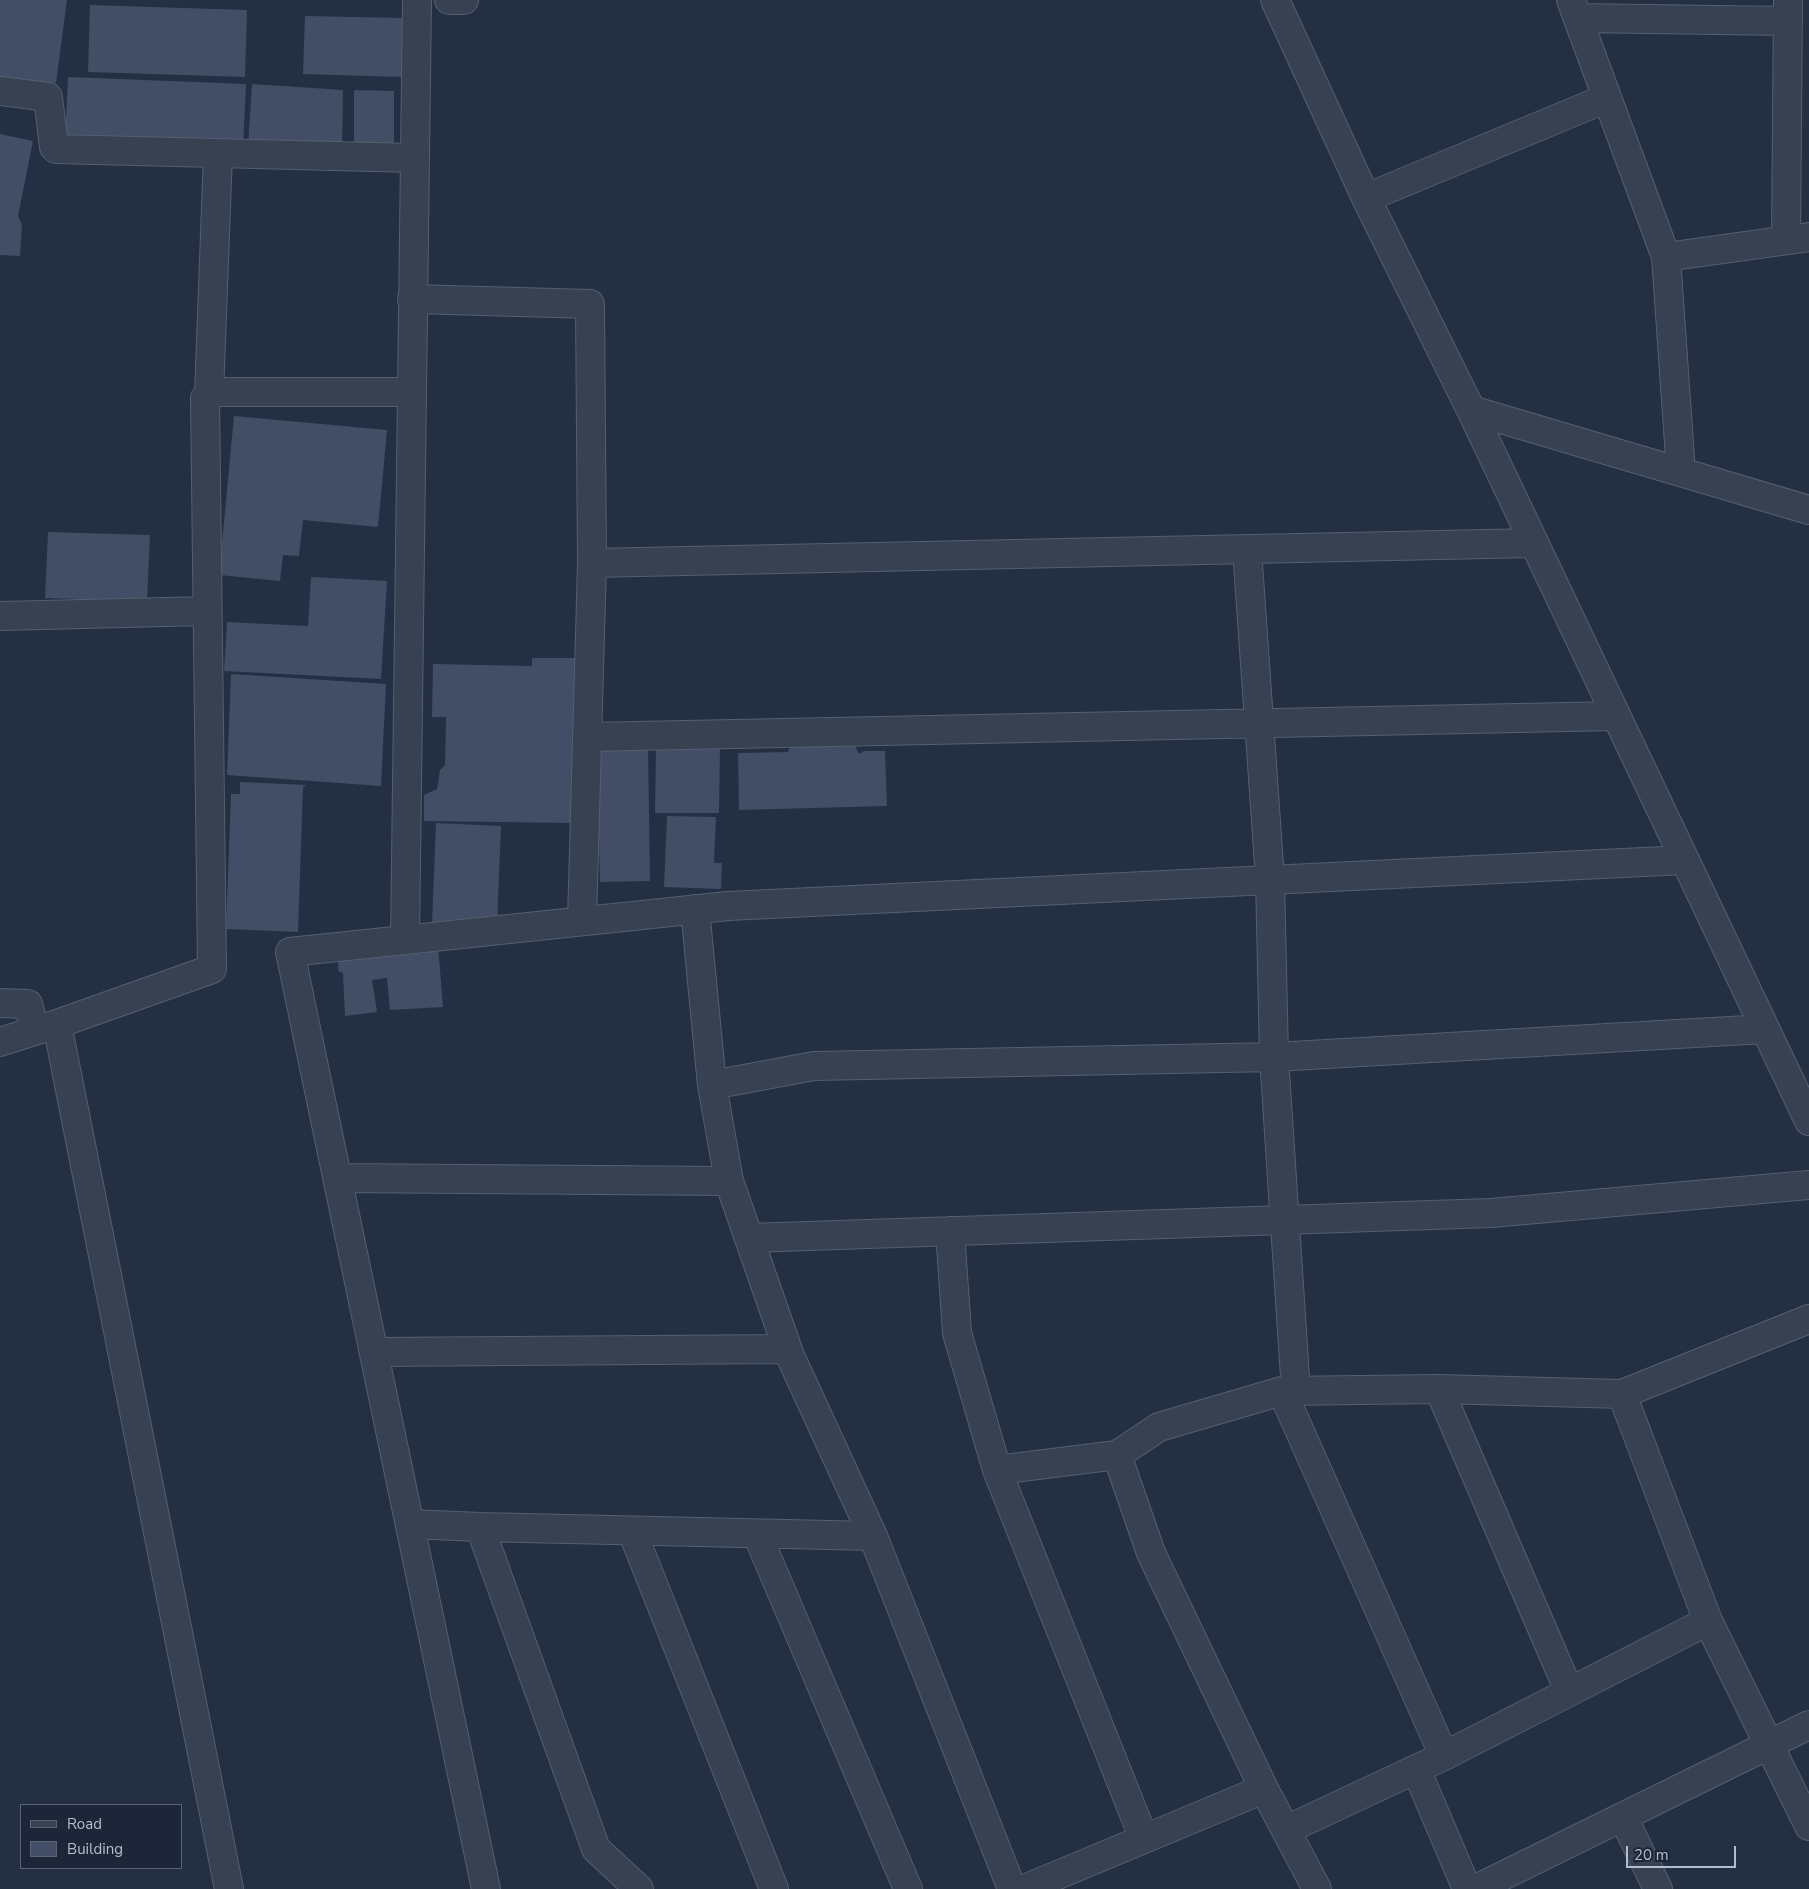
<!DOCTYPE html>
<html>
<head>
<meta charset="utf-8">
<style>
  body { margin:0 }
  #map { position:relative; width:1809px; height:1889px; overflow:hidden; background:#232f43; font-family:"Nunito Sans",sans-serif }
  canvas { display:block }
  .legend { position:absolute; left:20px; top:1804px; width:162px; height:65px; box-sizing:border-box; background:#1d2638; border:1px solid #5a6274; margin:0; padding:6px 9px; list-style:none; font-size:15px; color:#b5bdcd }
  .legend li { display:flex; align-items:center; gap:10px; height:25px }
  .legend b { width:25px; border:1px solid #5a6274 }
  .scale { position:absolute; left:1626px; top:1846px; width:110px; height:22px; box-sizing:border-box; border:2px solid #b5bdcd; border-top:0; padding-left:6px; font-size:15px; line-height:18px; white-space:nowrap; color:#b5bdcd; -webkit-text-stroke:4px #1d2638; paint-order:stroke }
</style>
</head>
<body>
<div id="map">
<canvas width="1809" height="1889"></canvas>
<ul class="legend">
<li><b style="height:6px;background:#384152"></b>Road</li>
<li><b style="height:14px;background:#424e65"></b>Building</li>
</ul>
<div class="scale">20 m</div>
</div>
<script>
const g = document.querySelector('canvas').getContext('2d');
g.lineJoin = 'round';
function paint(path, color) {
  g.fillStyle = color;
  g.fill(path, 'evenodd');
}
function shape(rows) {
  const path = new Path2D();
  for (const r of rows) {
    path.moveTo(r[0], r[1]);
    for (let i = 2; i < r.length; i += 2) path.lineTo(r[i], r[i + 1]);
  }
  return path;
}
function stroke(path, color, width, dash) {
  g.strokeStyle = color;
  g.lineWidth = width;
  g.lineCap = dash ? 'butt' : 'round';
  g.setLineDash(dash || []);
  g.stroke(path);
}
paint(shape([
  [0,0,67,0,56,83,0,77],
  [90,5,247,10,245,77,88,72],
  [305,16,404,18,402,77,303,74],
  [68,77,246,84,243,148,65,141],
  [252,84,343,90,342,152,248,148],
  [354,90,394,91,394,153,354,153],
  [0,134,33,141,18,216,22,225,20,256,0,255],
  [234,416,387,430,378,527,303,520,299,556,283,555,280,581,219,575],
  [48,532,150,535,147,601,45,598],
  [311,577,387,581,381,679,224,671,227,622,308,626],
  [532,658,576,658,573,823,424,821,424,795,437,789,440,770,445,765,446,717,432,717,433,664,532,666],
  [231,674,386,684,381,786,227,775],
  [817,739,815,748,821,741,852,740,859,754,864,751,885,751,887,806,739,810,738,753,788,752,792,740],
  [648,746,650,881,600,882,597,747],
  [656,747,720,747,719,813,655,813],
  [240,782,307,785,303,787,298,932,226,929,231,794,240,794],
  [667,816,716,817,714,863,722,863,721,889,664,887],
  [436,823,501,826,497,926,432,924],
  [438,945,443,1007,390,1010,387,978,372,980,377,1012,345,1016,343,973,338,971,339,950]
]), '#424e65');
const minor = shape([
  [449,0,464,0],
  [1275,0,1366,198,1471,410,1809,510],
  [1571,0,1666,257],
  [1578,18,1788,21],
  [0,91,48,97,54,147,56,149,414,158],
  [1366,198,1607,98],
  [1786,240,1788,0],
  [412,299,590,304,592,563],
  [209,394,218,154],
  [1471,410,1809,1121],
  [1681,472,1666,257,1809,237],
  [1247,549,1270,879,1274,1057,1296,1392],
  [0,616,207,611],
  [587,737,1616,716],
  [695,909,712,1085,729,1181,789,1353],
  [582,921,592,563,1534,543],
  [405,940,417,0],
  [0,1003,28,1004,35,1031],
  [57,1024,229,1889],
  [0,1042,57,1024,212,969,205,398,209,394,216,392,412,392],
  [712,1085,814,1066,1274,1057,1765,1029],
  [337,1178,729,1181],
  [950,1231,957,1333,997,1470,1144,1839],
  [749,1238,1491,1213,1809,1185],
  [1809,1319,1622,1394,1708,1621,1809,1826],
  [374,1352,787,1349,873,1536],
  [1439,1389,1569,1691],
  [1282,1391,1444,1756],
  [997,1470,1117,1455],
  [410,1524,480,1527,596,1849,639,1889],
  [480,1527,873,1536,1012,1889],
  [632,1531,774,1889],
  [757,1534,908,1889],
  [1416,1769,1467,1889],
  [1623,1817,1658,1889],
  [1286,1830,1444,1756,1708,1621],
  [486,1889,290,952,728,906,1685,860],
  [1024,1889,1264,1789],
  [1317,1889,1264,1789,1151,1553,1117,1455,1159,1427,1282,1391,1439,1389,1622,1394],
  [1476,1889,1809,1725]
]);
stroke(minor, '#565f70', 30);
stroke(minor, '#384152', 28);
</script>
</body>
</html>
